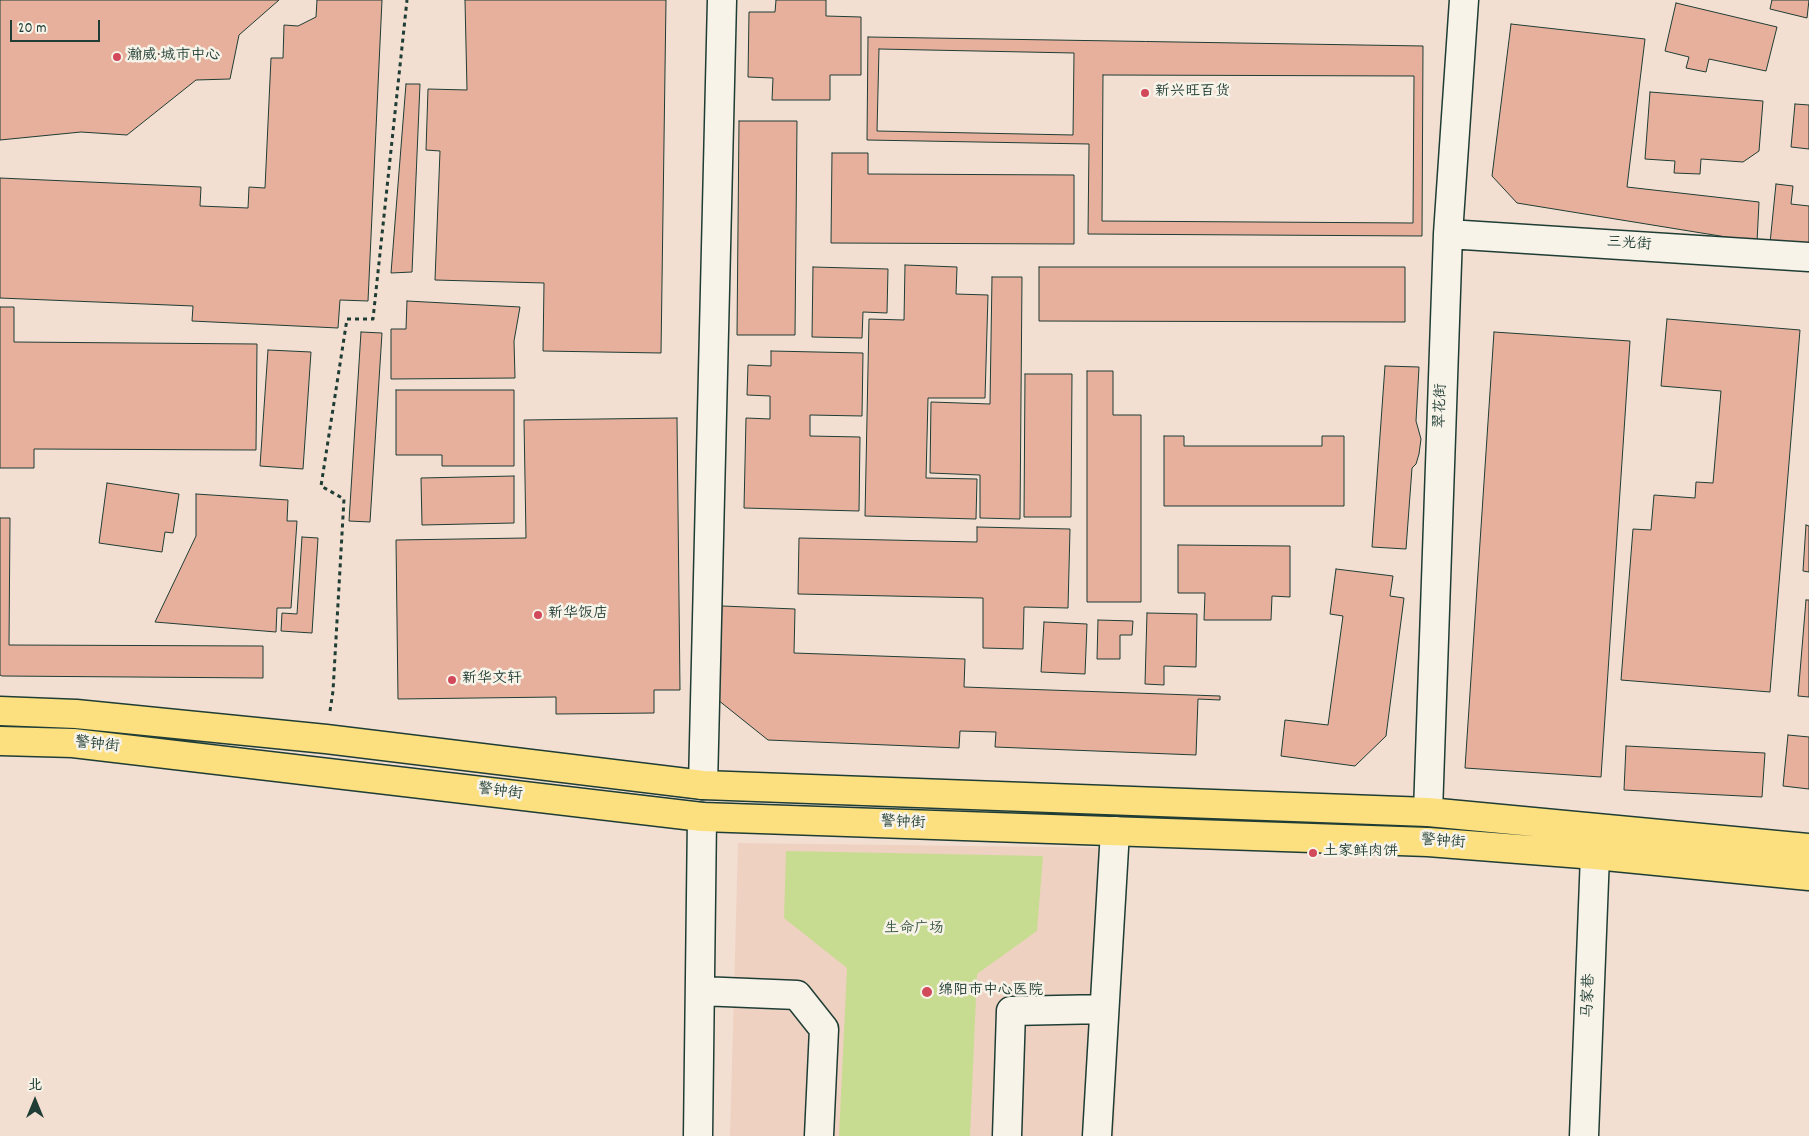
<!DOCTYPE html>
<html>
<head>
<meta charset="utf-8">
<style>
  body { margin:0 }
  #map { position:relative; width:1809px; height:1136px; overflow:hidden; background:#f2dfd2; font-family:Dekko,"LXGW WenKai TC",sans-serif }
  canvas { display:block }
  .north { position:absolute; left:10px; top:1076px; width:50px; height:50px; -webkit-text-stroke:4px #f7f3e8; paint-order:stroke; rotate:0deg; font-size:14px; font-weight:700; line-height:20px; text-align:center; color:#1f3d34 }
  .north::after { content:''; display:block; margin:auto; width:18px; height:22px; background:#1f3d34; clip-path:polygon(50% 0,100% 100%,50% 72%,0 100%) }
  .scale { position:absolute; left:10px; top:20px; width:90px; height:22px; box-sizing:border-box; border:2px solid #1f3d34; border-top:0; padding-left:6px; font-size:15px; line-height:18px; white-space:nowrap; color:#1f3d34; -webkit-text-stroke:4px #f7f3e8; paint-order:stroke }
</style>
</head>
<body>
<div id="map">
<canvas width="1809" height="1136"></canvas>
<div class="north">北</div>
<div class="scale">20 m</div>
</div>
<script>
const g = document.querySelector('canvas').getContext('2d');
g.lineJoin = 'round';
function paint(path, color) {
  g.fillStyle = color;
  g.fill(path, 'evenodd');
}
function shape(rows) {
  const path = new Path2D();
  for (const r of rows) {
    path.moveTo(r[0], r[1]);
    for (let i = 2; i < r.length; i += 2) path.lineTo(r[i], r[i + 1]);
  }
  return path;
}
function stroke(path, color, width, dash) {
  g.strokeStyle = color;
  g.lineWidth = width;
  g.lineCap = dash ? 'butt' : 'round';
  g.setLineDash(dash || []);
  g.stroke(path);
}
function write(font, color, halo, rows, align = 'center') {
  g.font = font + ' Dekko,"LXGW WenKai TC",sans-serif';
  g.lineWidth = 5;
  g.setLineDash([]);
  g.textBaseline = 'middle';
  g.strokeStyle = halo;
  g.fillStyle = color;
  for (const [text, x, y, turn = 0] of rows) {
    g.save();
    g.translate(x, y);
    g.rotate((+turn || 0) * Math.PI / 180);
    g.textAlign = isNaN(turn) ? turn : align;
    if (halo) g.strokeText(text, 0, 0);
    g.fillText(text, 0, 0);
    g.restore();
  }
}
paint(shape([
  [738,843,1127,848,1114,1136,730,1136]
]), '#efd1c2');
paint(shape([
  [786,851,1043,856,1037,931,977,974,970,1136,839,1136,847,968,784,918]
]), '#c8dc91');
const building = shape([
  [0,0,279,0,239,35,230,79,196,80,127,135,81,132,0,140,0,0],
  [317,0,382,0,368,301,340,300,338,328,192,321,193,306,0,298,0,178,201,187,200,206,248,208,249,187,265,188,271,58,283,58,284,25,298,26,316,17,317,0],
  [465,0,666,0,661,353,543,351,544,283,435,280,440,151,426,150,428,89,467,90,465,0],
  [776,0,826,0,826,16,861,17,861,75,830,75,830,100,772,100,773,78,748,77,749,12,775,12,776,0],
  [1772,0,1809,0,1807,18,1770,9,1772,0],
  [1676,3,1777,27,1766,71,1709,59,1706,72,1686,68,1689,57,1665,51,1676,3],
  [1511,24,1645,39,1627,187,1759,202,1757,242,1517,203,1492,176,1511,24],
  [868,37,1423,46,1422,236,1088,234,1089,144,867,140,868,37],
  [879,49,1074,53,1073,135,877,131,879,49],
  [1103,75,1414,76,1413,223,1102,221,1103,75],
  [406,84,420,84,412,272,391,273,406,84],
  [1650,92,1763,101,1759,151,1743,162,1701,159,1700,174,1674,173,1675,161,1645,159,1650,92],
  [1795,104,1809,105,1809,149,1791,147,1795,104],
  [739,121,797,121,795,335,737,335,739,121],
  [832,153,868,153,868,174,1074,175,1074,244,831,243,832,153],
  [1776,184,1793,186,1791,204,1809,206,1809,247,1770,243,1776,184],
  [905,265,957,267,956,294,988,295,985,398,928,398,926,478,977,479,976,519,865,516,869,319,904,320,905,265],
  [813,267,888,269,887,313,863,312,862,338,812,337,813,267],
  [1039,267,1405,267,1405,322,1039,321,1039,267],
  [992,277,1022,277,1020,519,980,518,980,475,930,473,931,402,990,404,992,277],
  [407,301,520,307,514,341,515,378,391,379,391,329,406,329,407,301],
  [0,307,14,307,14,342,257,344,256,450,34,449,34,468,0,468,0,307],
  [1667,319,1800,330,1770,692,1621,680,1633,529,1651,530,1654,495,1695,498,1696,482,1713,483,1721,391,1661,386,1667,319],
  [361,332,382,333,370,522,349,521,361,332],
  [1494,332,1630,341,1601,777,1465,768,1494,332],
  [268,350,311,352,303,469,260,466,268,350],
  [771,351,863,353,862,416,810,415,810,436,860,437,859,511,744,508,746,418,770,419,770,396,747,395,748,365,771,366,771,351],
  [1385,366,1419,367,1416,421,1421,439,1419,454,1416,464,1412,468,1406,549,1372,547,1385,366],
  [1087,371,1113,371,1113,415,1141,415,1141,602,1087,602,1087,371],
  [1025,374,1072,374,1071,517,1024,517,1025,374],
  [396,390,514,390,514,466,442,466,442,455,396,455,396,390],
  [677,418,680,690,654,690,654,713,556,714,556,697,398,699,396,540,526,538,524,420,677,418],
  [1164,436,1184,436,1184,446,1322,446,1322,436,1344,436,1344,506,1164,506,1164,436],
  [514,476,514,523,422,525,421,478,514,476],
  [107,483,179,494,173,533,165,532,162,552,99,543,107,483],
  [196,494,288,500,287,521,297,521,291,608,277,608,276,632,155,622,196,536,196,494],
  [0,518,10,518,9,645,263,646,263,678,2,676,0,675,0,518],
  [1806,525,1809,526,1809,572,1803,571,1806,525],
  [977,527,1070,529,1068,608,1024,607,1023,649,983,648,983,598,798,594,799,538,977,542,977,527],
  [302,537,318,538,312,633,281,631,282,613,297,614,302,537],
  [1178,545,1290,546,1290,597,1272,596,1271,620,1204,620,1205,593,1178,593,1178,545],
  [1336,569,1393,576,1390,596,1404,598,1386,736,1355,766,1281,756,1285,720,1328,725,1343,616,1330,614,1336,569],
  [1806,600,1809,600,1809,697,1798,696,1806,600],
  [722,606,795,609,794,653,965,659,964,687,1220,696,1220,700,1198,699,1196,755,995,747,996,732,960,731,959,748,768,740,718,700,722,606],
  [1147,613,1197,614,1196,667,1164,666,1164,685,1145,684,1147,613],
  [1098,620,1133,621,1132,635,1120,635,1120,659,1097,659,1098,620],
  [1044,622,1087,624,1085,674,1041,672,1044,622],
  [1788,735,1809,737,1809,789,1783,786,1788,735],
  [1626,746,1765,753,1762,797,1624,790,1626,746]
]);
paint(building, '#e7b09d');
stroke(building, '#1f3d34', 1);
const minor = shape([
  [1448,234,1809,257],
  [703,785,722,0],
  [1428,812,1448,234,1464,0],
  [700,991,797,995,824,1029,819,1136],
  [698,1136,702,817],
  [1007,1136,1011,1011,1104,1009],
  [1097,1136,1115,831],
  [1584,1136,1595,855]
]);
const major = shape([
  [0,711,76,714,326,739,703,785,1428,812,1809,848],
  [0,741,73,743,702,817,1428,842,1595,855,1809,876]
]);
stroke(minor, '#1f3d34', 31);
stroke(major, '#1f3d34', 31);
stroke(shape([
  [330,711,333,691,344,499,321,486,347,319,373,319,407,0]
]), '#1f3d34', 3, [4, 4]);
stroke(minor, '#f7f3e8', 28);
stroke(major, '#fce080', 28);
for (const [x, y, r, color] of [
  [117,57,5,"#d1495b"],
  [1145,93,5,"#d1495b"],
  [538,615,5,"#d1495b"],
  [452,680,5,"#d1495b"],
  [1313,853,5,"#d1495b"],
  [927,992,6,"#d1495b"]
]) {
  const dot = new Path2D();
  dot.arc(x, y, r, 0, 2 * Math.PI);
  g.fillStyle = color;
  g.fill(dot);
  stroke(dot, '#f7f3e8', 2);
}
write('15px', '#1f3d34', '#f7f3e8', [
  ["瀚威·城市中心",127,57],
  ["新兴旺百货",1155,93],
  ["新华饭店",548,615],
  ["新华文轩",462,680],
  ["土家鲜肉饼",1323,853],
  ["绵阳市中心医院",938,992]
], 'left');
write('15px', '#1f3d34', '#f7f3e8', [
  ["三光街",1629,245,4],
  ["翠花街",1442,406,-88],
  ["警钟街",97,746,6],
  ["警钟街",500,793,7],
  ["警钟街",903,824,2],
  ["警钟街",1443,843,4],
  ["马家巷",1590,996,-88]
]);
write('15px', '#415d47', '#f7f3e8', [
  ["生命广场",914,930]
]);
</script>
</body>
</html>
